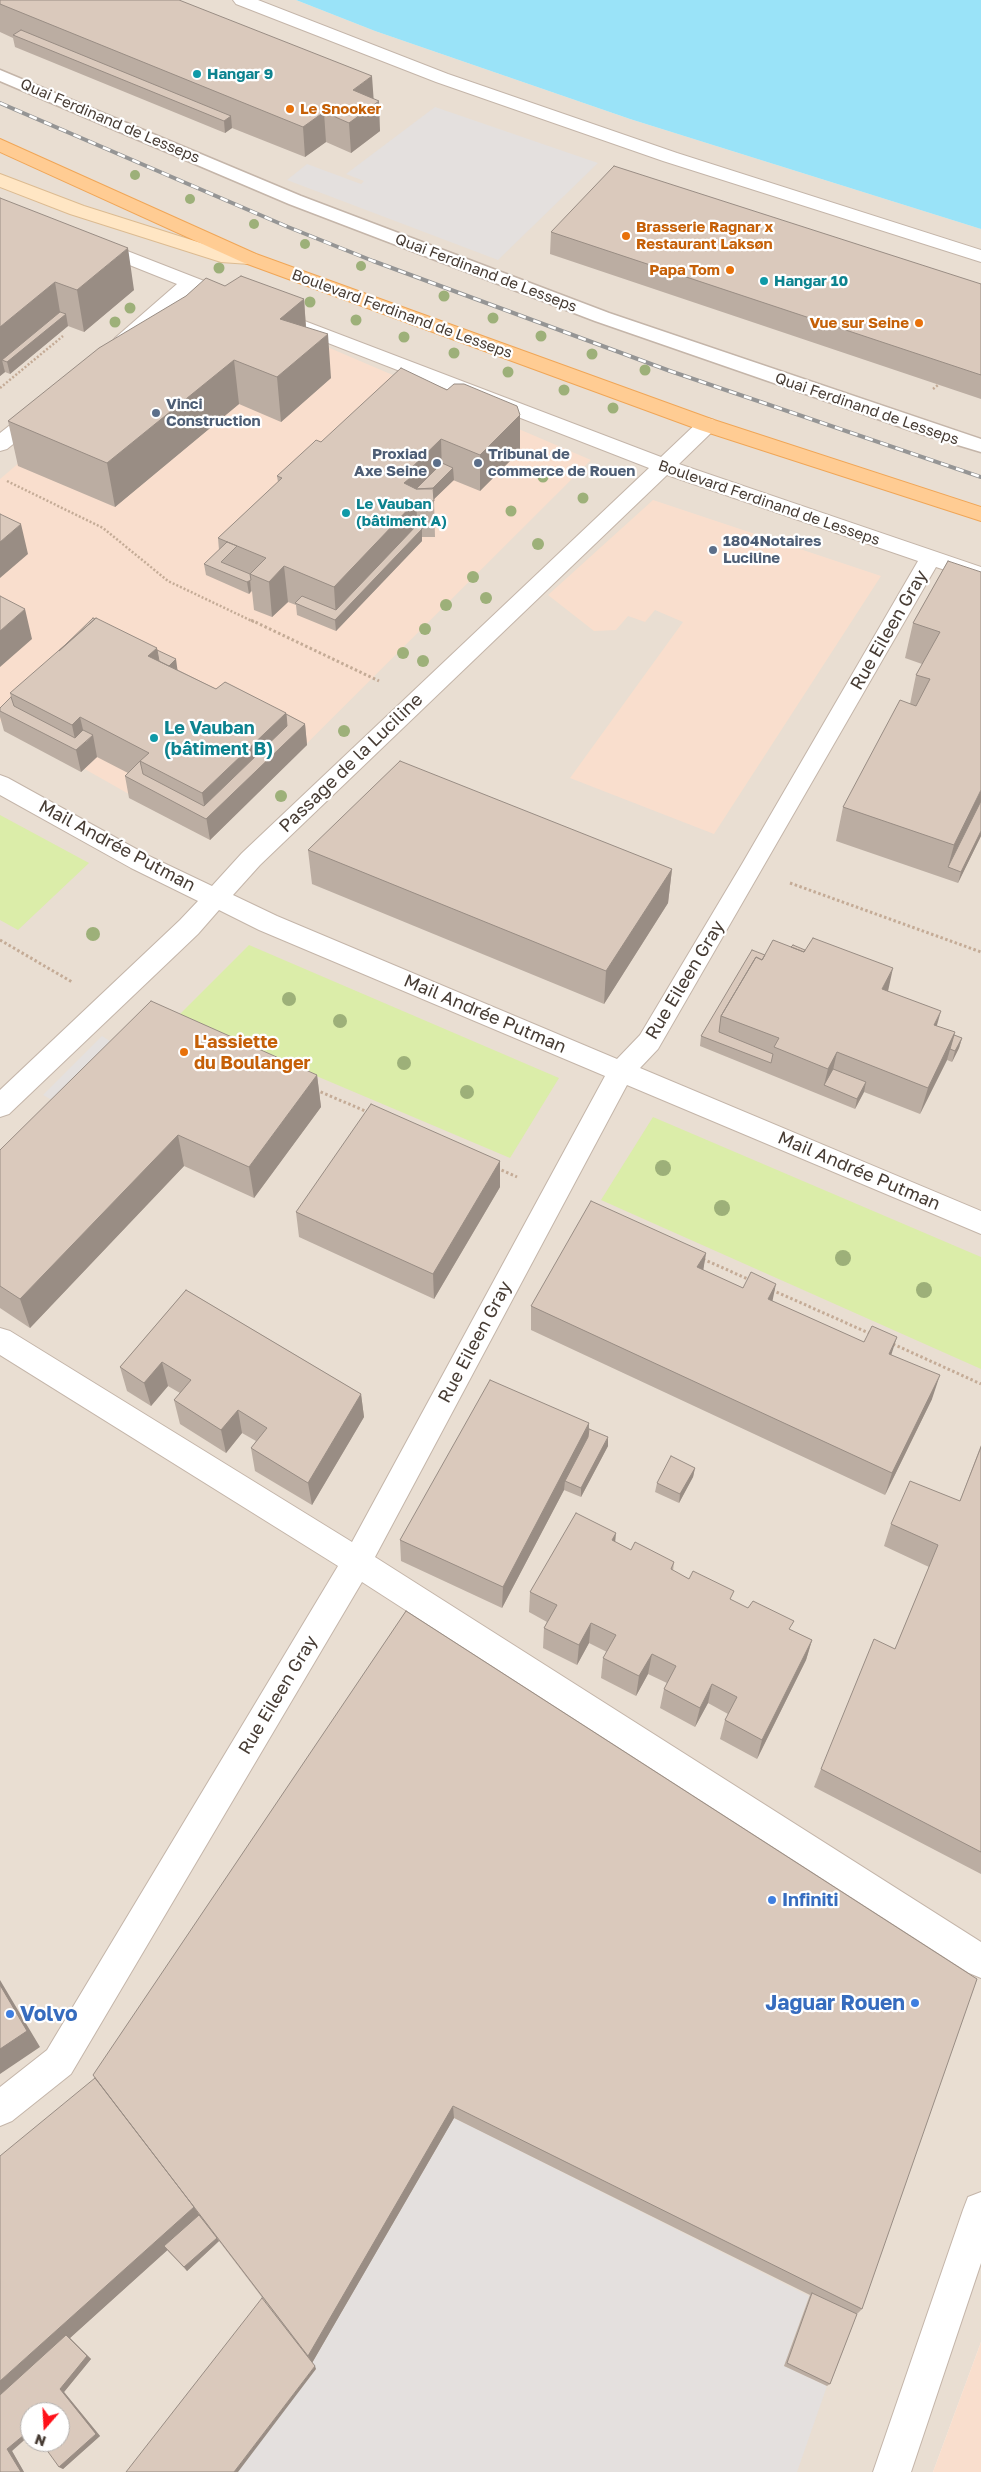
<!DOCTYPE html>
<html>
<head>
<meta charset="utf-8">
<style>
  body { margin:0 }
  #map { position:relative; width:981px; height:2472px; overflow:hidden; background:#f4ede5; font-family:"Golos Text",sans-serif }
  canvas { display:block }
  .north { position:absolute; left:20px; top:2402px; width:50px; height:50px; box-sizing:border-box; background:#fff; border:1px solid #b5b1ae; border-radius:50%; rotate:199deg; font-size:14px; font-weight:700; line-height:20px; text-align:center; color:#473c34 }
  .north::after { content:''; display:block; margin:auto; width:18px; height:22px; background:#ff1119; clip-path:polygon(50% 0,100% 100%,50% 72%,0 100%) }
</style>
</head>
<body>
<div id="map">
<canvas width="981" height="2472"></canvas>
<div class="north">N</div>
</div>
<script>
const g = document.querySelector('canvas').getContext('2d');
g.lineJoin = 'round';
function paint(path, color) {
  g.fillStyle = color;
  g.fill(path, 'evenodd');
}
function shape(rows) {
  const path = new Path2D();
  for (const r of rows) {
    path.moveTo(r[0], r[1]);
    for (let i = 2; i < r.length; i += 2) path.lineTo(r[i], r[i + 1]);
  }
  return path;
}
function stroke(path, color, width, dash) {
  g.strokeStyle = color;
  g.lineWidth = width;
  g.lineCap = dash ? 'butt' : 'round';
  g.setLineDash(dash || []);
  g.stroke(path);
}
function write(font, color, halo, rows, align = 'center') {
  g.font = font + ' "Golos Text",sans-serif';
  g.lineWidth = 4.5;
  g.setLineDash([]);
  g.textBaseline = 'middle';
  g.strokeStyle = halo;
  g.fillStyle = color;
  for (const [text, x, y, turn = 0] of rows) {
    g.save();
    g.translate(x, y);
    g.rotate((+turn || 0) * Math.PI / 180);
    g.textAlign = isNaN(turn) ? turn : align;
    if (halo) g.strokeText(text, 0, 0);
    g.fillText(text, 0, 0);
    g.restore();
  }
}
paint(shape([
  [0,0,296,0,375,31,630,119,981,229,981,2342,933,2472,0,2472],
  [30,2412,60,2412,60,2442,30,2442]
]), '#e9ded2');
paint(shape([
  [213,298,591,460,210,840,0,721,0,479],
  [653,500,881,576,714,834,570,778,683,622,655,610,645,622,628,616,616,630,594,631,548,595],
  [981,2342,981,2472,933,2472]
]), '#f9decd');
paint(shape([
  [0,815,89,863,18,930,0,920],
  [249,945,559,1078,510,1158,177,1017],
  [653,1117,981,1257,981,1369,601,1200]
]), '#dbeda9');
paint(shape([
  [435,107,598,163,498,260,287,180,307,164,361,184,364,181,346,174],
  [102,1036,118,1046,59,1104,43,1095],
  [454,2118,809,2296,784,2366,827,2386,797,2472,236,2472,316,2369,312,2363]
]), '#e4e0de');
paint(shape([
  [296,0,981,0,981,229,630,119,375,31]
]), '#9ae3f8');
const lane = shape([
  [0,70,301,196,609,313,981,439,981,452,921,434,595,321,289,204,0,81,0,70]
]);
const street = shape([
  [233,0,258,0,448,74,677,153,981,250,981,262,663,161,436,82,236,4,233,0],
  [94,238,240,295,243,299,240,303,233,305,193,290,129,346,122,348,115,346,112,342,115,338,177,284,87,248,84,244,87,240,94,238],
  [294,317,661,457,700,420,707,418,714,420,717,425,714,430,679,464,981,567,981,582,936,567,658,1049,640,1068,981,1211,981,1234,627,1085,375,1557,981,1942,981,1978,969,1973,362,1582,71,2074,12,2121,0,2126,0,2087,47,2050,338,1566,0,1355,0,1328,10,1331,352,1542,605,1076,259,930,219,910,198,934,9,1114,0,1117,0,1090,180,920,198,901,131,868,0,795,0,775,8,778,149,856,212,886,242,853,649,468,287,327,284,323,287,319,294,317],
  [667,475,918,561,742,864,640,1035,617,1059,277,916,233,895,260,865,667,475],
  [40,405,47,407,50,412,47,417,7,449,0,451,0,433,33,407,40,405],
  [981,2192,981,2263,911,2472,873,2472,963,2210,968,2197,981,2192]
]);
const secondary = shape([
  [0,174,84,206,223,250,256,254,259,258,256,262,249,264,221,262,70,214,0,187,0,174]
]);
const primary = shape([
  [0,139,256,254,714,420,981,507,981,521,700,430,242,262,0,152,0,139]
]);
stroke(lane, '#c4b5a9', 3);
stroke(street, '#c4b5a9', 2);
stroke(secondary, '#dcbb91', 2);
stroke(primary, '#f0a657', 2);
stroke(shape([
  [0,388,63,336],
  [933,389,938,385],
  [7,481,103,528,168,581,254,622]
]), '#c4ab96', 2.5, [2, 2]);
stroke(shape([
  [251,620,379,681],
  [790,883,981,952],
  [0,940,72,982],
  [316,1090,370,1113],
  [497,1168,517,1177],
  [703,1259,750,1280],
  [772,1290,871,1334],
  [893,1344,981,1384]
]), '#c4ab96', 3, [2.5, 2.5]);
paint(lane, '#fff');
paint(street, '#fff');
paint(secondary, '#ffe6c4');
paint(primary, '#ffcc93');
const rail = shape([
  [0,103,288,227,373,261,670,371,981,477]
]);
stroke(rail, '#959595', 4);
stroke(rail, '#fff', 2.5, [8]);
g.fillStyle = '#9db079';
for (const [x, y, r] of [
  [135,175,5],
  [190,199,5],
  [254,224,5],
  [305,244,5],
  [361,266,5],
  [219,268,5.5],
  [444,296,5.5],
  [310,302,5.5],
  [130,308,5.5],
  [493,318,5.5],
  [356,320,5.5],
  [115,322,5.5],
  [541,336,5.5],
  [404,337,5.5],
  [454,353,5.5],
  [592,354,5.5],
  [645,370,5.5],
  [508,372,5.5],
  [564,390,5.5],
  [613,408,5.5],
  [543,477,5.5],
  [583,498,5.5],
  [511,511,5.5],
  [538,544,6],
  [473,577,6],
  [486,598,6],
  [446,605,6],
  [425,629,6],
  [403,653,6],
  [423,661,6],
  [344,731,6],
  [281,796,6],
  [93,934,7],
  [289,999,7],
  [340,1021,7],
  [404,1063,7],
  [467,1092,7],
  [663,1168,8],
  [722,1208,8],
  [843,1258,8],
  [924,1290,8]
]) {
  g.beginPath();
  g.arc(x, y, r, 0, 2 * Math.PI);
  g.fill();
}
paint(shape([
  [0,0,373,98,380,131,351,153,326,142,305,157,232,128,225,133,15,47,13,38,0,32],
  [0,198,134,290,84,332,68,326,10,374,5,372,0,376],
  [551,232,981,284,981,399,550,254],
  [225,286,304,299,306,327,331,378,281,422,239,404,115,507,18,466,8,421],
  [447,390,520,415,520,451,480,491,453,480,434,499,435,537,422,537,422,541,336,631,297,615,296,605,288,602,272,617,254,610,252,591,249,594,206,575,204,564,219,550,218,538,278,482,277,476,321,442],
  [948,561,981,836,958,883,836,841,843,807,910,704,916,675,922,664,905,658,913,623],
  [157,648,157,650,178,670,216,689,286,713,286,714,305,724,307,745,210,840,129,798,125,776,128,773,97,757,81,772,4,731,0,717,0,708,11,697,10,693],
  [308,850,672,869,668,903,604,1004,312,884],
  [765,955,888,991,937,1026,954,1035,962,1038,959,1048,952,1062,947,1060,920,1114,864,1092,855,1109,769,1074,700,1046,701,1036],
  [317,1075,321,1107,254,1198,184,1166,30,1328,0,1308,0,1150],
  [500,1161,500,1187,434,1299,299,1237,296,1212],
  [706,1253,703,1270,892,1355,932,1399,885,1495,531,1330,531,1306],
  [186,1290,361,1394,364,1417,312,1505,255,1471,251,1448,256,1441,242,1433,226,1453,180,1424,174,1400,180,1393,168,1386,151,1406,127,1391,120,1367],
  [589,1423,589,1429,608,1446,581,1497,564,1490,502,1608,401,1561,400,1540],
  [981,1445,981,1874,814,1787,821,1769,895,1649,929,1567,884,1546,891,1524,960,1501],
  [695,1468,693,1477,679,1503,655,1492,657,1483],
  [615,1542,631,1550,674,1562,673,1571,791,1630,812,1640,806,1660,757,1759,720,1739,725,1720,728,1714,708,1703,695,1727,660,1708,664,1689,667,1683,648,1674,636,1696,601,1678,603,1658,607,1652,589,1643,577,1665,543,1648,544,1628,547,1622,529,1612,530,1592],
  [406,1611,862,2309,857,2314,830,2384,827,2386,784,2366,810,2295,454,2118,312,2363,219,2241,187,2271,167,2250,70,2338,91,2359,64,2392,100,2436,63,2469,59,2467,30,2412,12,2451,24,2472,0,2472,95,2079]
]), '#bbada2');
paint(shape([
  [372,76,374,104,379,101,380,131,351,153,349,123,353,90],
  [324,112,326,142,305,157,303,127],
  [231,116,232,128,225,133,224,121],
  [128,248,134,290,84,332,77,290],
  [55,282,61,318,66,314,68,326,10,374,7,362,2,360,5,372,0,376,0,327],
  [304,299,307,344,280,319],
  [328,334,331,378,281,422,277,377],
  [234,360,239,404,115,507,107,463],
  [520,415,520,451,480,491,480,455],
  [441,439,442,475,416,501,418,533,422,529,422,541,336,631,335,620,336,618,334,587,404,475],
  [453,468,454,480,432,501,419,501],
  [21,524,28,554,0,578,0,542],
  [284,566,288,602,272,617,269,582],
  [250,579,251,591,249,594,247,582],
  [25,609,32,639,0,667,0,631],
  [157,648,161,673,176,659,179,681,164,696,160,674,150,669,148,656],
  [286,713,289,739,305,724,307,745,210,840,202,793],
  [80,717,86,742,93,735,97,757,81,772,76,750,77,749,72,725],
  [981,790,981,806,948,867,954,845],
  [981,831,981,836,958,883,961,872],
  [672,869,668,903,604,1004,606,971],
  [893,968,887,996,882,989],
  [941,1011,933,1039,934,1025],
  [955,1032,947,1060,920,1114,928,1088],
  [962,1038,959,1048,952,1062,955,1051],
  [837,1052,831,1079,824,1085,828,1069],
  [317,1075,321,1107,254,1198,249,1167],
  [866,1082,864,1092,855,1109,857,1099],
  [178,1135,184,1166,30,1328,20,1299],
  [500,1161,500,1187,434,1299,433,1274],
  [706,1253,702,1278,697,1267],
  [776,1284,771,1308,768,1299],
  [897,1337,889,1362,889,1354],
  [162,1362,168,1386,151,1406,144,1383],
  [940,1375,932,1399,885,1495,892,1473],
  [361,1394,364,1417,312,1505,308,1483],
  [238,1410,242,1433,226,1453,221,1430],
  [589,1423,588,1446,565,1481,564,1490,502,1608,503,1587],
  [608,1437,608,1446,581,1497,581,1488],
  [695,1468,693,1477,679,1503,680,1494],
  [616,1533,614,1555,612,1540],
  [591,1623,589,1643,577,1665,579,1645],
  [812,1640,806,1660,757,1759,762,1740],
  [652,1654,648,1674,636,1696,639,1676],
  [712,1684,708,1703,695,1727,700,1708],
  [0,1980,40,2047,0,2074],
  [453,2106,454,2118,312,2363,308,2356],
  [194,2207,202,2219,70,2338,91,2359,64,2392,100,2436,63,2469,59,2467,96,2434,0,2401,0,2381],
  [217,2238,219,2241,187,2271,184,2267],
  [315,2366,316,2369,238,2472,234,2472],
  [30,2430,30,2435,12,2451,24,2472,21,2472,7,2449]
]), '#998d84');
const building = shape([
  [0,0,179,0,372,76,353,90,379,101,349,123,324,112,303,127,0,4,0,0],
  [21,30,231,116,224,121,13,35,21,30],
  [614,166,981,284,981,375,551,232,614,166],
  [0,198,128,248,77,290,55,282,0,327,0,198],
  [241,276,304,299,280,319,328,334,277,377,234,360,107,463,8,421,99,348,186,296,206,278,225,286,241,276],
  [60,312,66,314,7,362,2,360,60,312],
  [401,368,447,390,454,384,464,384,517,406,520,415,480,455,441,439,404,475,410,478,404,483,416,489,433,488,434,501,416,501,334,587,284,566,269,582,250,574,266,558,218,538,282,478,277,476,313,443,316,440,321,442,401,368],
  [442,463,453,468,432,489,416,489,442,463],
  [0,514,21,524,0,542,0,514],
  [417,525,422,525,422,529,335,620,295,603,302,596,336,610,417,525],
  [227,542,237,546,221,562,250,574,251,580,247,582,204,564,227,542],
  [948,561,981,572,981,790,954,845,843,807,900,700,916,706,930,679,916,675,940,632,913,623,948,561],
  [0,596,25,609,0,631,0,596],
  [93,618,95,619,59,651,93,618],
  [96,618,157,648,148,656,216,689,225,682,286,713,202,793,140,761,149,753,80,717,72,725,10,693,96,618],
  [157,650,176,659,169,666,159,661,157,650],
  [11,697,14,706,75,738,83,730,93,735,76,750,0,711,0,708,11,697],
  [286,714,305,724,206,819,125,776,140,761,143,774,204,806,287,726,286,714],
  [400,761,672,869,606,971,308,850,400,761],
  [981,801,981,831,961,872,948,867,981,801],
  [813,938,893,968,882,989,941,1011,934,1025,955,1032,928,1088,837,1052,828,1069,774,1047,779,1038,721,1016,756,957,762,960,773,940,804,952,813,938],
  [793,945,805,950,804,952,791,947,793,945],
  [752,950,765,955,762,960,756,957,721,1016,719,1032,773,1054,771,1063,701,1036,752,950],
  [151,1001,317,1075,249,1167,178,1135,20,1299,0,1286,0,1150,151,1001],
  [954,1035,962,1038,955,1051,950,1049,954,1035],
  [833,1069,866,1082,857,1099,824,1085,833,1069],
  [371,1104,500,1161,433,1274,296,1212,371,1104],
  [591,1201,706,1253,697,1267,743,1288,751,1272,776,1284,768,1299,864,1342,872,1326,897,1337,889,1354,940,1375,892,1473,531,1306,591,1201],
  [186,1290,361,1394,308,1483,251,1448,267,1428,238,1410,221,1430,174,1400,191,1380,162,1362,144,1383,120,1367,186,1290],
  [490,1380,589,1423,503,1587,400,1540,490,1380],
  [589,1429,608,1437,581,1488,565,1481,588,1437,589,1429],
  [981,1447,981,1852,821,1769,874,1639,895,1649,938,1545,891,1524,910,1481,960,1501,981,1447],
  [671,1456,695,1468,680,1494,657,1483,671,1456],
  [576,1513,616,1533,612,1540,631,1550,635,1542,674,1562,671,1569,689,1579,693,1571,734,1591,730,1599,748,1608,753,1601,794,1621,789,1629,812,1640,762,1740,725,1720,737,1697,712,1684,700,1708,664,1689,676,1666,652,1654,639,1676,603,1658,616,1635,591,1623,579,1645,544,1628,557,1605,530,1592,576,1513],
  [406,1611,977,1979,862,2309,453,2106,308,2356,93,2075,406,1611],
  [0,1985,27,2031,0,2049,0,1985],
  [95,2078,194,2207,0,2381,0,2156,95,2078],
  [199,2215,217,2238,184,2267,164,2246,199,2215],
  [812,2293,857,2314,830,2384,787,2363,812,2293],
  [262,2298,315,2366,234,2472,126,2472,262,2298],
  [66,2335,87,2356,60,2389,96,2434,59,2467,41,2442,60,2442,60,2412,30,2412,30,2430,7,2449,21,2472,0,2472,0,2395,66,2335]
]);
paint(building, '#dac9bc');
stroke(building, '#998d84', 1);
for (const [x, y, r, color] of [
  [197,74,5,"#0f9aa8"],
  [290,109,5,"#e8710a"],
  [626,236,5,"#e8710a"],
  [730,270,5,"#e8710a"],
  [764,281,5,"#0f9aa8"],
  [919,323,5,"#e8710a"],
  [156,413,5,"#5c6f8a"],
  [437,463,5,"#5c6f8a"],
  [478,463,5,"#5c6f8a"],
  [346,513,5,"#0f9aa8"],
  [713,550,5,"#5c6f8a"],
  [154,738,5,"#0f9aa8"],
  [184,1052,5,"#e8710a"],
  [772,1900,5,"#3f7fe0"],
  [915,2003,5,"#3f7fe0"],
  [10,2014,5,"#3f7fe0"]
]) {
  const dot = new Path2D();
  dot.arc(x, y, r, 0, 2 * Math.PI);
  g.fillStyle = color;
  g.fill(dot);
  stroke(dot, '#fff', 2);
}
write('bold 15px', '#0d838f', '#fff', [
  ["Hangar 9",207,74],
  ["Hangar 10",774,281],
  ["Le Vauban",356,504],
  ["(bâtiment A)",356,521]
], 'left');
write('bold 15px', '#c56008', '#fff', [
  ["Le Snooker",300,109],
  ["Brasserie Ragnar x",636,227],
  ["Restaurant Laksøn",636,244],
  ["Papa Tom",720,270,"right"],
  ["Vue sur Seine",909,323,"right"]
], 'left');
write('15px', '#473c34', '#fff', [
  ["Quai Ferdinand de Lesseps",110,121,23],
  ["Quai Ferdinand de Lesseps",486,273,21],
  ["Boulevard Ferdinand de Lesseps",402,314,20],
  ["Quai Ferdinand de Lesseps",867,409,19],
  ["Boulevard Ferdinand de Lesseps",769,503,19]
]);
write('bold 15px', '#4e5e75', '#fff', [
  ["Vinci",166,404],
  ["Construction",166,421],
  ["Proxiad",427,454,"right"],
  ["Axe Seine",427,471,"right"],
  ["Tribunal de",488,454],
  ["commerce de Rouen",488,471],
  ["1804Notaires",723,541],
  ["Luciline",723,558]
], 'left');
write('18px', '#473c34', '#fff', [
  ["Rue Eileen Gray",889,630,-60],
  ["Passage de la Luciline",351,763,-44],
  ["Mail Andrée Putman",117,846,28],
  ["Rue Eileen Gray",685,980,-59],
  ["Mail Andrée Putman",485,1014,23],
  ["Mail Andrée Putman",859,1171,23],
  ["Rue Eileen Gray",475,1342,-62],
  ["Rue Eileen Gray",278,1695,-59]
]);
write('bold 18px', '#0d838f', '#fff', [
  ["Le Vauban",164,728],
  ["(bâtiment B)",164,749]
], 'left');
write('bold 18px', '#c56008', '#fff', [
  ["L'assiette",194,1042],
  ["du Boulanger",194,1063]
], 'left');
write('bold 18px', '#366cbe', '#fff', [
  ["Infiniti",782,1900]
], 'left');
write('bold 21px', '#366cbe', '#fff', [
  ["Jaguar Rouen",905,2003],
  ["Volvo",20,2014,"left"]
], 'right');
</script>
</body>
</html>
